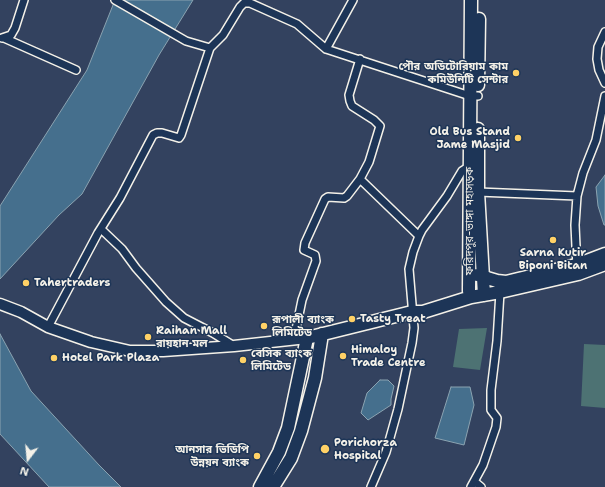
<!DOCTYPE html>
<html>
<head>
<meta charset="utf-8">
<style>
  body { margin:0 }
  #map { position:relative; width:605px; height:487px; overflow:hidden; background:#33425f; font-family:"Shantell Sans",sans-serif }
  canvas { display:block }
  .north { position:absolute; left:8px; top:439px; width:40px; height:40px; -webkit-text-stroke:3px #1d3557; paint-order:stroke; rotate:196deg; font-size:11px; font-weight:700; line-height:16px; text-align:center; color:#f4f1e8 }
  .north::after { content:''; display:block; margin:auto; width:14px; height:18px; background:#f4f1e8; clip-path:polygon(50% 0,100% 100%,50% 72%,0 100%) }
</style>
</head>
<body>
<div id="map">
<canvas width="605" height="487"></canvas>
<div class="north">N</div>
</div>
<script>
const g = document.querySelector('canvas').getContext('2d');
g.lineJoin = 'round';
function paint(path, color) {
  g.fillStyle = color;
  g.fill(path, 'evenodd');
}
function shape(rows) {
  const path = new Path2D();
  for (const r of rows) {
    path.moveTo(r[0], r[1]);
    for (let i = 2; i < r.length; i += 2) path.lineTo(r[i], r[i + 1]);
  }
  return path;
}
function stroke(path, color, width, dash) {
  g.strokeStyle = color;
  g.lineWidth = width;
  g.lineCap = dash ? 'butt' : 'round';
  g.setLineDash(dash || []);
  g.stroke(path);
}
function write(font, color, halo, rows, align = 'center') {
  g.font = font + ' "Shantell Sans","Noto Sans Bengali",sans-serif';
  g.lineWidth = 3;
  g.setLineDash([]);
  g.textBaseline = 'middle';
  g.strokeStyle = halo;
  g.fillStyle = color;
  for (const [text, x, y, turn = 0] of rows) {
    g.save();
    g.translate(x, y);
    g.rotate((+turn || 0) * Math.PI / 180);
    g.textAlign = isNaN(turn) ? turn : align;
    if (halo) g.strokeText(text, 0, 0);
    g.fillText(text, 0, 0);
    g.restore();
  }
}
paint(shape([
  [487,328,480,370,453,367,459,329],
  [584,344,605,345,605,408,581,406]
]), '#4d7273');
const water = shape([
  [115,0,193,0,159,55,82,194,59,215,0,279,0,206,87,70,115,0],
  [605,175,605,225,604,225,598,206,596,187,605,175],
  [0,334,31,391,99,465,121,487,49,487,0,434,0,334],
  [380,380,388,380,394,386,391,399,391,405,368,420,361,413,367,393,380,380],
  [451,387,470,387,474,405,464,445,435,438,451,387]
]);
paint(water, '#456f8d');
stroke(water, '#8ba3b1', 1);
const street = shape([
  [115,0,186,41,210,48,223,35,240,7,244,3,250,3,297,24,326,49,470,96,478,96],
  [605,32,598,47,597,59,599,70,605,83],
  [2,38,11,35,15,28,24,0],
  [4,38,76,70],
  [326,49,353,0],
  [360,59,349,95,350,101,352,106,374,120,380,126,369,162,360,179,419,236,413,252,409,269,414,328,412,343,398,409,386,452,371,487],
  [478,192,577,196],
  [101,229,122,249,136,268,166,302,184,318,213,333,234,346],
  [419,236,422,230,447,196,462,171,470,166],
  [577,268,575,225,577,196,583,173,596,140,605,96],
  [48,327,98,233,120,198,153,135,157,133,162,133,179,138,181,135,210,48],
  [294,339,302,300,316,261,315,255,304,250,305,243,325,199,328,197,344,198,347,196,360,179],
  [475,482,481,487],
  [471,487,483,465,496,427,497,418,491,410,491,390,497,341,500,292]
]);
const secondary = shape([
  [0,304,21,312,48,327,91,342,130,351,163,351,234,346,307,338]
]);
const highway = shape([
  [478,85,479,19],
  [478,129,478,192,484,295],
  [477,275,482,275,487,278,497,281,506,282,576,265,605,254],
  [471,297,469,291,471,0],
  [260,487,279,452,288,428,307,338,412,312,423,312,471,297,500,292,578,274,605,264],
  [273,487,291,458,301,431,315,378,322,334]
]);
stroke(street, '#f4f1e8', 10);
stroke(secondary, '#f4f1e8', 13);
stroke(highway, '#f4f1e8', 15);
stroke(street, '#1d3557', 7);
stroke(secondary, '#1d3557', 10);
stroke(highway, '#1d3557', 12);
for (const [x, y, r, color] of [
  [516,73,4,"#ffd166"],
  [518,138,4,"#ffd166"],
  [553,240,4,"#ffd166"],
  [26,283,4,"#ffd166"],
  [352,319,4,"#ffd166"],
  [264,326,4,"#ffd166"],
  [148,337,4,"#ffd166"],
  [343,356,4,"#ffd166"],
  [54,358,4,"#ffd166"],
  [243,360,4,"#ffd166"],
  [325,449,5,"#ffd166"],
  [257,456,4,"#ffd166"]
]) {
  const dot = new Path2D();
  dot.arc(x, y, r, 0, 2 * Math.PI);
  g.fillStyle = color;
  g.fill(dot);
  stroke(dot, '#1d3557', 1.5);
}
write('bold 11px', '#f4f1e8', '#1d3557', [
  ["পৌর অডিটোরিয়াম কাম",508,67,"right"],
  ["কমিউনিটি সেন্টার",508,80,"right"],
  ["Old Bus Stand",510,132,"right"],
  ["Jame Masjid",510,145,"right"],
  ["Sarna Kutir",553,253,"center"],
  ["Biponi Bitan",553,266,"center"],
  ["Tahertraders",34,283],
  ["Tasty Treat",360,319],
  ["রূপালী ব্যাংক",272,320],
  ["লিমিটেড",272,333],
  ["Raihan Mall",156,331],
  ["রায়হান মল",156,344],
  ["Himaloy",351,350],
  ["Trade Centre",351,363],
  ["বেসিক ব্যাংক",251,354],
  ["লিমিটেড",251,367],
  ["Hotel Park Plaza",62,358],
  ["Porichorza",334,443],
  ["Hospital",334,456],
  ["আনসার ভিডিপি",249,450,"right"],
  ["উন্নয়ন ব্যাংক",249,463,"right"]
], 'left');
write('11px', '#f4f1e8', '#1d3557', [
  ["ফরিদপুর-ভাঙ্গা মহাসড়ক",470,221,-90]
]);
</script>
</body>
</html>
